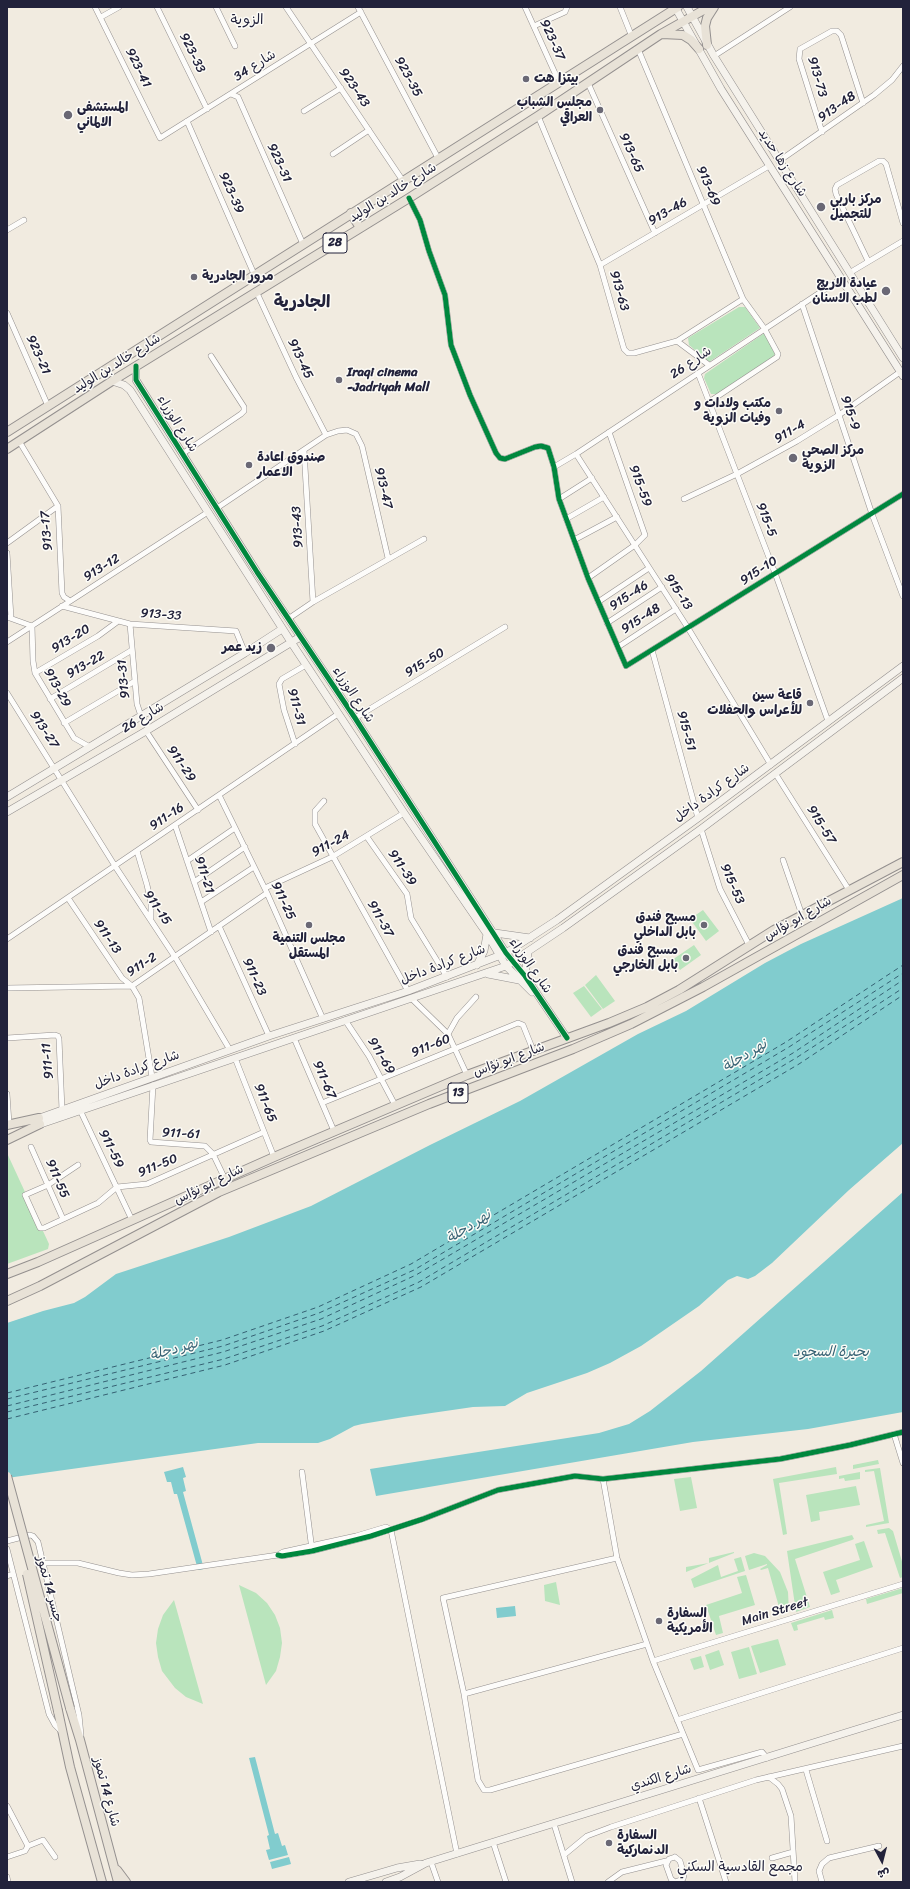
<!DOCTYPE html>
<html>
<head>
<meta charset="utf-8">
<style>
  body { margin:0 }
  #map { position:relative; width:910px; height:1889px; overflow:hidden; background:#f1ebe0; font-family:Sriracha,"Playpen Sans Arabic",sans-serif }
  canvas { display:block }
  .frame { position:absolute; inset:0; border:8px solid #22223b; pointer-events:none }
  .north { position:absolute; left:862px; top:1841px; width:40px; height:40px; -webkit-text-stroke:3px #fdfcf7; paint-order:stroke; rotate:173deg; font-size:11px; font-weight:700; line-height:16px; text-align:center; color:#22223b }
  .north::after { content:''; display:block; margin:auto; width:14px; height:18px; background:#22223b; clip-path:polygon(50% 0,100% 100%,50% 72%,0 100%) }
</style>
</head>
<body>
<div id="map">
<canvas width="910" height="1889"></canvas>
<div class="frame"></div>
<div class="north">ش</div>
</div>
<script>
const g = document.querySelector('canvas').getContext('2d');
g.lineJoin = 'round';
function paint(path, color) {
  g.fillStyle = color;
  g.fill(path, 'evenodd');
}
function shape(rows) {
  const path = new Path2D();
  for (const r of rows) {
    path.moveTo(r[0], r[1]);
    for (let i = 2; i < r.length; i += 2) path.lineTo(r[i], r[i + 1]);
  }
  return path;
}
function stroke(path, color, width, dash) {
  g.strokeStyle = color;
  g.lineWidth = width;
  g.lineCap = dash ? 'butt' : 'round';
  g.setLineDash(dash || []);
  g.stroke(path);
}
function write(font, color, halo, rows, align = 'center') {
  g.font = font + ' Sriracha,"Playpen Sans Arabic",sans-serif';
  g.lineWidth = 3;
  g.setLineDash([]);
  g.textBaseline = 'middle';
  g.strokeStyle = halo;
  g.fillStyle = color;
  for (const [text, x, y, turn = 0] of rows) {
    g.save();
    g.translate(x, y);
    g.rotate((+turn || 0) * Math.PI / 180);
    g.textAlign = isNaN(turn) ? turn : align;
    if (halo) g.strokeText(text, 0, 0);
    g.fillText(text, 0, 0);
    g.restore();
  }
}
paint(shape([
  [739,307,745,307,760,328,709,362,689,345,688,338],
  [763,334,765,334,775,354,773,357,717,394,711,394,704,378,705,374],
  [703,910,719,931,706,941,690,919],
  [694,945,701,955,680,970,672,960],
  [596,975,615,1001,603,1009,585,985],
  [584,986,602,1009,591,1017,573,993],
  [7,1153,49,1244,48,1249,7,1264],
  [878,1460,879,1464,853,1469,853,1465],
  [836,1467,837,1474,779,1483,787,1534,783,1535,773,1479],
  [880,1468,889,1523,866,1527,866,1525,884,1521,874,1471,865,1472,865,1470],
  [860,1472,860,1479,845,1481,844,1478,839,1479,839,1476],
  [691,1477,697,1508,680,1511,674,1479],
  [856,1486,860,1505,819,1512,820,1520,811,1522,806,1495],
  [889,1528,893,1531,903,1565,903,1577,900,1578,885,1533,878,1534,877,1530],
  [852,1535,854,1539,852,1540,795,1559,810,1607,796,1612,787,1551],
  [864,1541,873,1567,836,1580,840,1592,831,1595,823,1572,860,1560,855,1544],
  [734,1552,734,1553,686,1572,686,1567,709,1563,709,1558],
  [754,1553,765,1556,780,1572,788,1592,789,1612,781,1614,768,1568,761,1570,760,1569,767,1565,767,1564,749,1570,745,1556],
  [741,1557,745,1571,694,1588,691,1579,718,1565,721,1577,738,1571,734,1559],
  [746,1575,755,1605,719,1616,723,1633,716,1635,706,1605,742,1593,737,1577],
  [556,1582,560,1605,545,1601,544,1585],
  [239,1585,256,1593,267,1603,275,1615,280,1628,282,1643,280,1657,276,1671,266,1685],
  [903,1588,903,1593,867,1604,866,1599],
  [174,1600,203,1704,186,1697,175,1688,162,1671,158,1657,156,1643,158,1629,163,1615],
  [832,1610,834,1618,825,1620,824,1617,797,1625,798,1630,794,1631,791,1623],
  [778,1639,786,1665,760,1673,751,1646],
  [749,1647,757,1674,739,1679,731,1652],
  [719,1650,724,1665,710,1670,705,1655],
  [701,1656,704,1667,694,1670,690,1659]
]), '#b9e4bc');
paint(shape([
  [903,898,903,1143,849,1190,772,1263,755,1276,748,1279,737,1276,728,1280,699,1306,641,1346,610,1363,587,1373,527,1393,505,1406,473,1407,404,1417,362,1424,354,1426,330,1439,318,1443,258,1443,7,1478,7,1323,43,1311,74,1303,85,1297,116,1274,229,1237,311,1206,430,1145,520,1101,638,1034,686,1011,765,963,801,944],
  [903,1192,903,1412,808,1429,693,1442,376,1496,370,1469,599,1433,629,1424,650,1411,701,1371],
  [183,1467,186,1477,183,1478,186,1491,183,1492,204,1569,198,1570,177,1494,174,1494,171,1482,167,1482,164,1472],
  [515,1606,516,1616,497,1618,496,1608],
  [255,1757,275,1834,278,1833,282,1846,285,1845,288,1855,269,1860,266,1850,270,1849,267,1836,269,1835,249,1758],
  [289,1857,291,1864,272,1869,270,1862]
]), '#81ccce');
stroke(shape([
  [7,1393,222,1340,318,1307,411,1264,786,1042,903,965],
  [7,1399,223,1346,319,1313,414,1270,789,1047,903,973],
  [7,1406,223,1352,321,1319,416,1275,793,1053,903,980],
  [7,1412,224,1359,322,1326,419,1282,796,1058,903,988],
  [7,1419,225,1365,324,1331,421,1287,799,1064,903,995]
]), '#356173', 1, [5, 4]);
const street = shape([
  [95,7,160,138,361,12],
  [157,7,207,109],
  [216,7,235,46],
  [286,7,403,181],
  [358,7,438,158],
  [525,7,559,82],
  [620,7,632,37],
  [101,17,119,7],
  [534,26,565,12,567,7],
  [638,49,743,299,764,328,778,354,777,357,709,402],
  [714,56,790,7],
  [588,83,655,233],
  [231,94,238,97,303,244],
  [304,111,341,88],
  [538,116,600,265,624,349,628,353,634,353,677,341,743,299],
  [187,121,254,274],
  [822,132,799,59,800,49,832,31,837,31,841,35,863,103],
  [333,154,369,130],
  [779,161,874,95,892,80,903,66],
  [409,198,420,220,429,251,445,295,451,345,470,395,496,453,500,458,505,459,535,447,541,446,548,448,554,467,559,499,588,578,626,666,903,494],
  [7,230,24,220],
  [868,261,836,194,835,189,837,185,879,161,883,161,886,164,903,223],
  [600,265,769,166],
  [851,272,903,241],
  [256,291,296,377,326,435],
  [802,304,872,514,903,596],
  [7,313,48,406],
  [677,341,709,365],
  [698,373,775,573,828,721],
  [19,441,58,506,62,593,64,597,70,601],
  [304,450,313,602],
  [182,454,241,414,244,411,244,407,211,356],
  [576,454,688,628,771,765],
  [554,467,576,454,842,278],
  [559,499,592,478],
  [684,499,737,474,797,441,839,415,900,372],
  [217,508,326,435,338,431,347,430,356,434,362,446,388,558],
  [566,519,604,497],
  [574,540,617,517],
  [7,543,58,506],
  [7,553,11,618],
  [588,578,635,545,645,535,609,432],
  [598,602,649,568],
  [62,606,130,624,236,631,245,653],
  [7,617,32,626,33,661,35,673,74,738,90,747],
  [288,619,313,602,424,539],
  [607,623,662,587],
  [130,624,137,704,140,713,149,729],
  [7,642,208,512],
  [618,647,676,609],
  [652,650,698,818],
  [35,673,98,636,117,622],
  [7,693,115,866,175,957,230,1050],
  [50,699,132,650],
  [355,718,505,627],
  [64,723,135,681],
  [146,731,198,810],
  [295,744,284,710,279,684,282,679,306,665],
  [775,773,849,890],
  [219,795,267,893,323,1019],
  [324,801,315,811,315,824,408,991],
  [175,825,211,932],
  [701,829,720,889,749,945],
  [367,837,407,894,411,918,447,977],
  [137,851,147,885,151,903,151,918],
  [783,860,802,915],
  [187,861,235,828],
  [194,882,245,847],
  [265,888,332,857,404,813],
  [68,898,122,978,132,986,139,998,152,1077],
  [201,902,254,867],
  [219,926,269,1036],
  [7,939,338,714],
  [7,988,132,986,267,893],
  [411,998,448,1034,467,1075],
  [345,1020,369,1056,395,1105],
  [448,1034,457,1018,476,997],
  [7,1038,55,1035,58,1036,59,1039,62,1110],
  [294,1038,334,1131],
  [235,1058,274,1157],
  [153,1085,150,1140,151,1142,205,1146,213,1154,225,1179],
  [7,1094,9,1124],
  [322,1103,518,1023,523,1025,533,1050],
  [80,1110,132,1220],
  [31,1147,63,1219],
  [78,1165,48,1185,25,1195,40,1228,44,1228,98,1203,117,1187,147,1184,264,1132],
  [894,1434,903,1463],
  [302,1472,312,1550],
  [603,1479,617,1558,653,1661,698,1770,762,1752,767,1758],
  [391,1530,457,1854],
  [7,1541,30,1535,33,1536,38,1542,79,1715,81,1735],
  [7,1549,49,1714,55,1725,62,1732],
  [278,1555,282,1556,312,1551,371,1536,423,1519,498,1490,575,1476,603,1479,780,1459,850,1445,903,1432],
  [617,1558,443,1598,464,1694,478,1780,484,1790,490,1790,683,1734],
  [44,1563,78,1563,119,1573,132,1575,149,1574,278,1555,283,1552,356,1536,386,1527,391,1530],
  [7,1576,13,1574],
  [653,1661,903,1584],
  [464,1694,647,1644],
  [677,1720,903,1648],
  [806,1770,827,1841],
  [769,1777,778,1784,782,1789,791,1816,795,1882],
  [699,1798,726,1882],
  [7,1806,28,1846,25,1851,7,1857],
  [554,1824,572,1882],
  [493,1842,506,1882],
  [28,1846,43,1840,55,1857],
  [564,1855,587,1836,611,1827,756,1780,903,1746],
  [675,1857,680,1861,684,1875,683,1879,675,1882,671,1879,666,1865,669,1859,675,1857],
  [772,1858,793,1852],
  [431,1862,438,1882],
  [7,1877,8,1882],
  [608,1882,622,1872,666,1861],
  [822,1882,819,1871,822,1864,829,1858,879,1846]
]);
const secondary = shape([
  [675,7,721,89,903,376],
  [687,7,714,56,903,358],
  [136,366,136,380,257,572,355,718,506,953,525,976,567,1038],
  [112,381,124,385,130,390,291,642,404,813,487,934,506,966,532,992],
  [7,797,245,653,282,629],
  [7,812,146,731,300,637],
  [495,933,530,938],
  [477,965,484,951,487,934],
  [488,974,519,980],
  [525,976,528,952],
  [34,1120,269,1036,408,991,506,953,557,920,698,818,903,666],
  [35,1126,506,966,563,928,701,829,903,678],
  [349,1882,397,1868,420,1864],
  [386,1882,400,1877,426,1863,903,1715]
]);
const primary = shape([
  [662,34,683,35,691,40,699,49],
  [707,45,705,26,707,18,714,7],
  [351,213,360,228],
  [7,432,678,7],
  [7,449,112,381,409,198,538,116,661,34,709,7],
  [7,1125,39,1118],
  [7,1140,40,1124],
  [7,1274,38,1262,274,1157,467,1075,609,1023,647,1007,679,990,774,930,903,862],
  [7,1301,40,1286,219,1192,429,1104,573,1049,631,1024,703,987,903,875],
  [70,1708,80,1740,118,1882],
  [58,1711,70,1767,102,1882],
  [117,1870,126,1882]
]);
stroke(street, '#94908f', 6);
stroke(secondary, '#94908f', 8);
stroke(primary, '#94908f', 10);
stroke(street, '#fdfcfa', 5);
stroke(secondary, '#f5f2ec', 7);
stroke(primary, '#e8e2d7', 8);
const primaryBridge = shape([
  [7,1476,70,1708],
  [27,1574,58,1711]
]);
stroke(primaryBridge, '#94908f', 10, []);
stroke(primaryBridge, '#e8e2d7', 8);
stroke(shape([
  [409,198,420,220,429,251,445,295,451,345,470,395,496,453,500,458,505,459,535,447,541,446,548,448,554,467,559,499,588,578,626,666,903,494],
  [136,366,136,380,257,572,355,718,506,953,525,976,567,1038],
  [278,1555,282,1556,312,1551,371,1536,423,1519,498,1490,575,1476,603,1479,780,1459,850,1445,903,1432]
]), '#00873e', 5);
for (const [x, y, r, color] of [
  [526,79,4,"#6a6875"],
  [600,110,4,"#6a6875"],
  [68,115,5,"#6a6875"],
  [821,207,5,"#6a6875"],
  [194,277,4,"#6a6875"],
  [886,291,5,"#6a6875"],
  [339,380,4,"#6a6875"],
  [779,411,4,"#6a6875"],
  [793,458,5,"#6a6875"],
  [249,465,4,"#6a6875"],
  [271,648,5,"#6a6875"],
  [810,703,4,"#6a6875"],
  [309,925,4,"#6a6875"],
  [704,925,4,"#6a6875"],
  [686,958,4,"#6a6875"],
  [659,1621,4,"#6a6875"],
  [609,1843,4,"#6a6875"]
]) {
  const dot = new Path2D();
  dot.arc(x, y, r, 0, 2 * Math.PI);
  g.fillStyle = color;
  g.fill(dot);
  stroke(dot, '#fdfcf7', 1.5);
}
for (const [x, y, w] of [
  [335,243,24],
  [458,1093,20]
]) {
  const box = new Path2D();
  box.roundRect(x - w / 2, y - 10, w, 20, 3);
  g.fillStyle = '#fdfcf7';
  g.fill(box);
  stroke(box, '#22223b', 1);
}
write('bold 12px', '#22223b', null, [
  ["28",335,243],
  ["13",458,1093]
]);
write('13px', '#22223b', '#fdfcf7', [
  ["923-37",552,40,66],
  ["923-33",192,53,64],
  ["شارع 34",255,66,-32],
  ["923-41",138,68,64],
  ["923-35",408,77,62],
  ["913-73",817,77,74],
  ["923-43",354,88,56],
  ["913-48",837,107,-35],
  ["913-65",631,153,66],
  ["923-31",279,163,66],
  ["شارع زها حديد",782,163,57],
  ["913-69",708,186,67],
  ["923-39",231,193,66],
  ["شارع خالد بن الوليد",393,193,-32],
  ["913-46",668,212,-30],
  ["913-63",619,291,74],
  ["923-21",38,355,66],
  ["913-45",300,359,65],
  ["شارع 26",691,363,-34],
  ["شارع خالد بن الوليد",117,364,-32],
  ["915-9",850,413,71],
  ["شارع الوزراء",177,424,58],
  ["911-4",790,432,-30],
  ["915-59",640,486,70],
  ["913-47",383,488,77],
  ["915-5",766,520,69],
  ["913-43",298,527,-93],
  ["913-17",47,531,-94],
  ["913-12",102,568,-32],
  ["915-10",759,571,-33],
  ["915-13",678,592,57],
  ["915-46",629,596,-33],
  ["913-33",161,615,4],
  ["915-48",641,619,-33],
  ["913-20",71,639,-31],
  ["915-50",425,663,-31],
  ["913-22",86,665,-30],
  ["913-31",124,679,-95],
  ["913-29",57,688,61],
  ["شارع الوزراء",353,695,56],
  ["911-31",296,707,75],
  ["شارع 26",143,718,-31],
  ["913-27",44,730,57],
  ["915-51",686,731,75],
  ["911-29",181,764,56],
  ["شارع كرادة داخل",712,793,-36],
  ["911-16",167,817,-34],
  ["915-57",821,825,58],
  ["911-24",331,844,-28],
  ["911-39",402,868,56],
  ["911-21",204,875,72],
  ["915-53",732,884,67],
  ["911-25",283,901,65],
  ["911-15",157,908,56],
  ["911-37",380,919,61],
  ["شارع ابو نؤاس",798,919,-30],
  ["911-13",107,937,56],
  ["911-2",142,965,-32],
  ["شارع كرادة داخل",443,965,-21],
  ["شارع الوزراء",530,966,55],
  ["911-23",254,977,66],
  ["911-60",431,1046,-22],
  ["911-69",381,1056,59],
  ["شارع ابو نؤاس",509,1060,-21],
  ["911-11",48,1061,-95],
  ["شارع كرادة داخل",137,1070,-20],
  ["911-67",324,1080,67],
  ["911-65",265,1103,68],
  ["911-61",181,1134,3],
  ["911-59",111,1149,64],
  ["911-50",158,1166,-22],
  ["911-55",57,1179,67],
  ["شارع ابو نؤاس",209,1185,-26],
  ["جسر 14 تموز",49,1589,75],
  ["Main Street",775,1612,-17],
  ["شارع الكندي",661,1778,-17],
  ["شارع 14 تموز",106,1792,75]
]);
write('bold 13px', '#22223b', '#fdfcf7', [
  ["بيتزا هت",534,79],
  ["مجلس الشباب",592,103,"right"],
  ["العراقي",592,118,"right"],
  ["المستشفى",77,108],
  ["الالماني",77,123],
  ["مركز باربي",830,200],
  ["للتجميل",830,215],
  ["مرور الجادرية",202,277],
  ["عيادة الاريج",877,284,"right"],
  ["لطب الاسنان",877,299,"right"],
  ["Iraqi cinema",347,373],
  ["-Jadriyah Mall",347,388],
  ["مكتب ولادات و",771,404,"right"],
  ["وفيات الزوية",771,419,"right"],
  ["مركز الصحي",802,451],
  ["الزوية",802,466],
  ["صندوق اعادة",257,458],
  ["الاعمار",257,473],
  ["زيد عمر",262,648,"right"],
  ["قاعة سين",802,696,"right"],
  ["للأعراس والحفلات",802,711,"right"],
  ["مسبح فندق",696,918,"right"],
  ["بابل الداخلي",696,933,"right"],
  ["مجلس التنمية",309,939,"center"],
  ["المستقل",309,954,"center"],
  ["مسبح فندق",678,951,"right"],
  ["بابل الخارجي",678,966,"right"],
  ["السفارة",667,1614],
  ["الأمريكية",667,1629],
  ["السفارة",617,1836],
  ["الدنماركية",617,1851]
], 'left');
write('14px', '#22223b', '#fdfcf7', [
  ["الزوية",247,20],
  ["مجمع القادسية السكني",740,1867]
]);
write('italic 14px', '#356173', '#fdfcf7', [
  ["نهر دجلة",745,1056,-31],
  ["نهر دجلة",469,1227,-32],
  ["نهر دجلة",174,1350,-16],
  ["بحيرة السجود",831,1352]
]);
write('bold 17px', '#22223b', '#fdfcf7', [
  ["الجادرية",302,303]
]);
</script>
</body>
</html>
